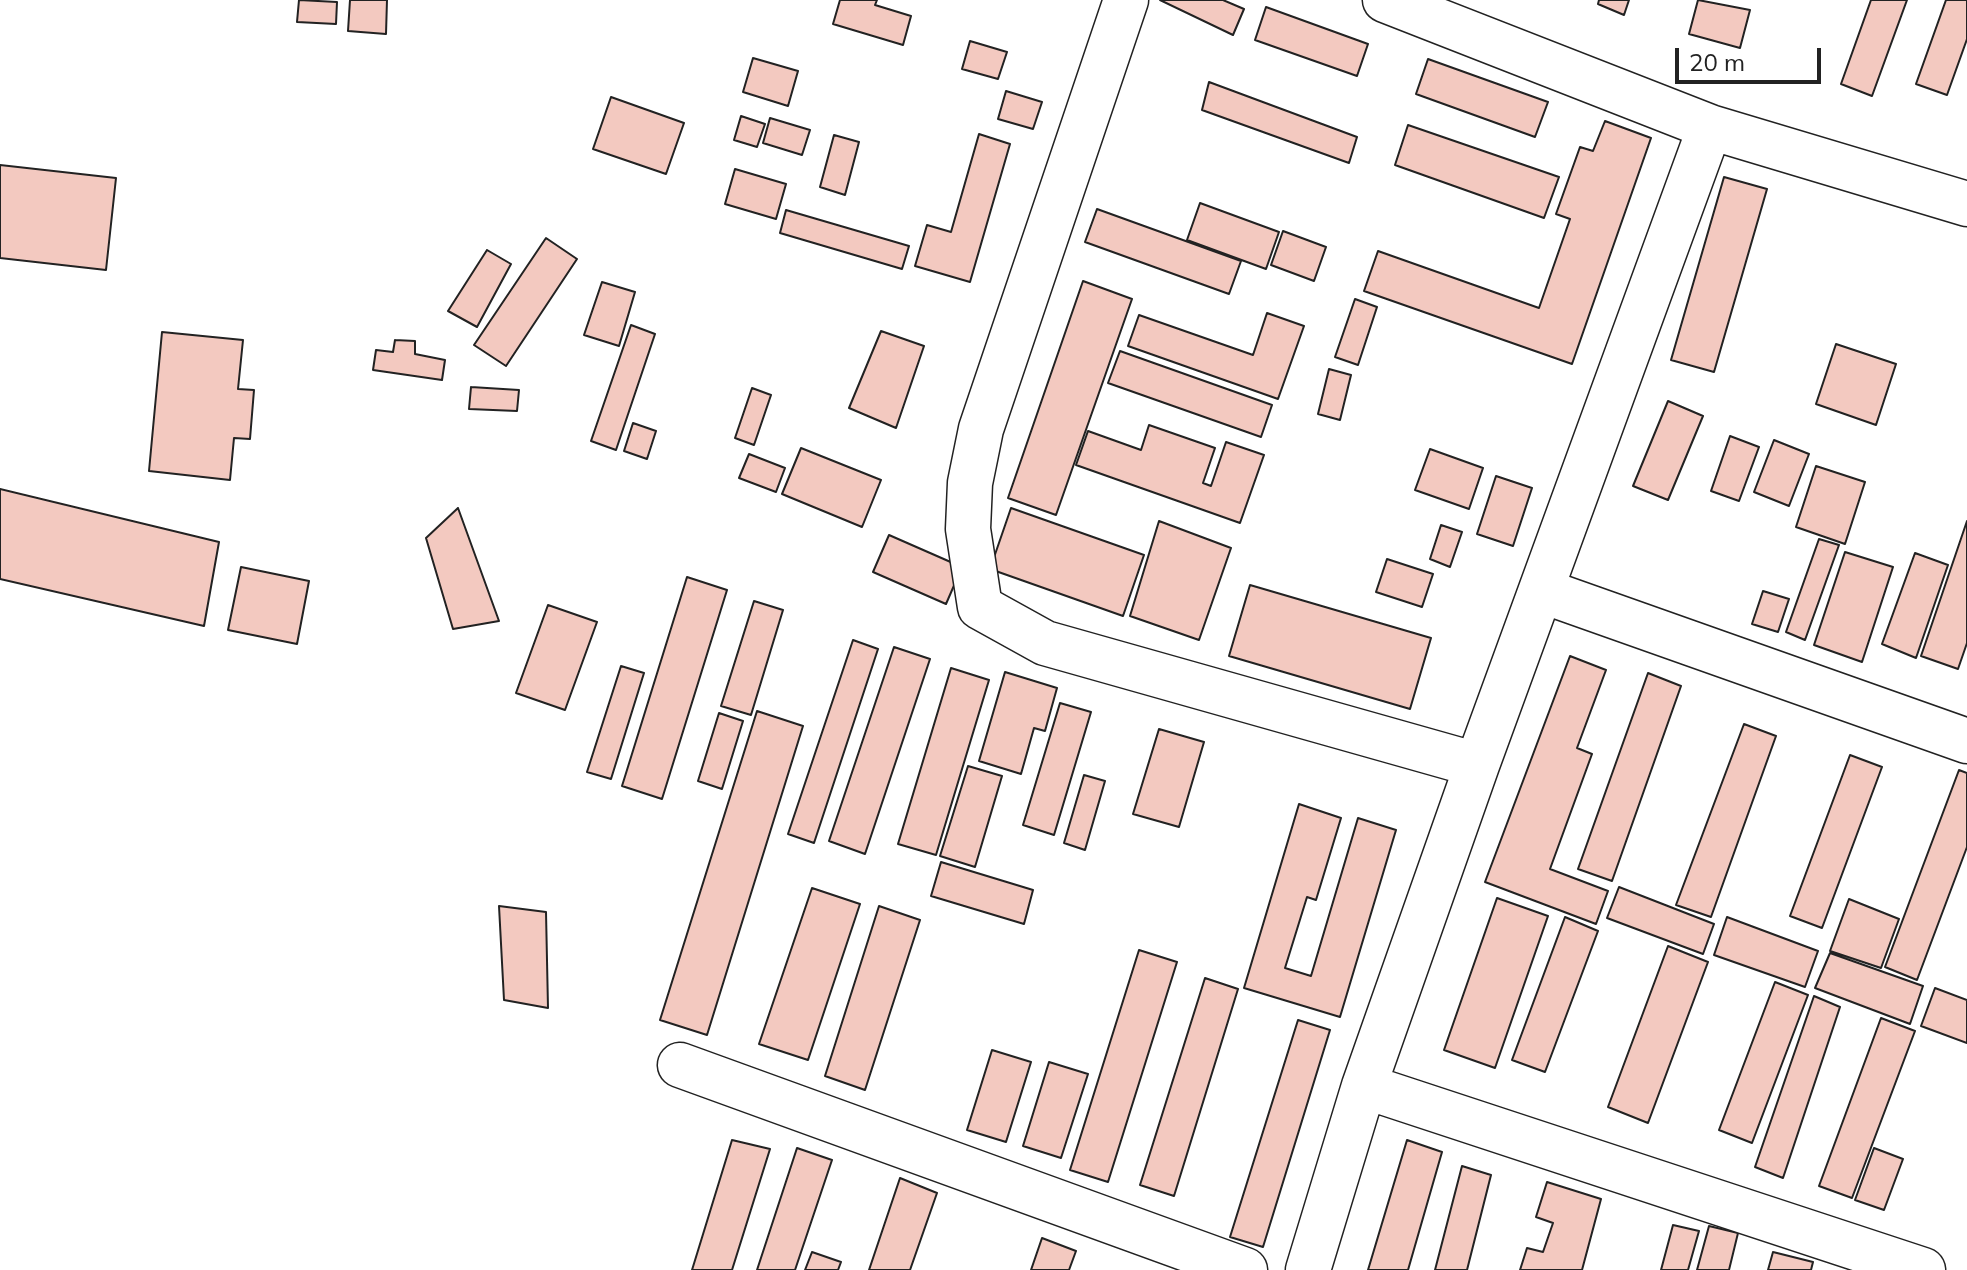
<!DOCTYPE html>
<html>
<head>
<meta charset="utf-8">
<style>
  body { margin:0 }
  #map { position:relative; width:1967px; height:1270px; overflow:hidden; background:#fff; font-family:Mulish,sans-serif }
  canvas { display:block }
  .scale { position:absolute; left:1675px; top:48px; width:146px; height:36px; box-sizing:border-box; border:4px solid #222; border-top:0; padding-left:10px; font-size:24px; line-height:28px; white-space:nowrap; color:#222; -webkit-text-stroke:6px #fff; paint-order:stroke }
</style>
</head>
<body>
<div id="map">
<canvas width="1967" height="1270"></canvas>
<div class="scale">20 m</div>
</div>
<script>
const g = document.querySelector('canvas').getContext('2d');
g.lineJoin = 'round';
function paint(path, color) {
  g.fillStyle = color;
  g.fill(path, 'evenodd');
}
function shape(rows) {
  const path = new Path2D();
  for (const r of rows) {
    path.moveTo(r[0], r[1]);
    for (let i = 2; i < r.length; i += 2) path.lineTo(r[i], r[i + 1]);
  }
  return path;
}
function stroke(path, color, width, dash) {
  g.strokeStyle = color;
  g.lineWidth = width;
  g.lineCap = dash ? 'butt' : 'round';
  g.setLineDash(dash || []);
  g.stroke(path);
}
const building = shape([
  [299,0,337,2,336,24,297,22,299,0],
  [350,0,387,0,386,34,348,31,350,0],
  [840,0,877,0,875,5,911,16,903,45,833,24,840,0],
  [1160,0,1223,0,1244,9,1233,35,1160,0],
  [1599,0,1629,0,1624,15,1598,4,1599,0],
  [1698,0,1750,10,1740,48,1689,34,1698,0],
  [1871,0,1907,0,1872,96,1841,84,1871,0],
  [1946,0,1967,0,1967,39,1947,95,1916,84,1946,0],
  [1266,7,1368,44,1357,76,1255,40,1266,7],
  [970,41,1007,52,998,79,962,69,970,41],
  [753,58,798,71,788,106,743,92,753,58],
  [1428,59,1548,102,1535,137,1416,94,1428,59],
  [1209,82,1357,137,1349,163,1202,110,1209,82],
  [1006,91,1042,102,1033,129,998,119,1006,91],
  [611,97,684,123,666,174,593,149,611,97],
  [741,116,765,124,757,147,734,140,741,116],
  [770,118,810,130,802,155,763,143,770,118],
  [1605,121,1651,138,1572,364,1364,291,1378,251,1539,308,1570,219,1556,214,1580,147,1593,151,1605,121],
  [1408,125,1559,177,1544,218,1395,165,1408,125],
  [979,134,1010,144,970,282,915,266,927,225,951,232,979,134],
  [834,135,859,142,845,195,820,187,834,135],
  [0,165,116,178,106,270,0,258,0,165],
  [735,169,786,184,776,219,725,204,735,169],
  [1724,177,1767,189,1714,372,1671,360,1724,177],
  [1200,203,1279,232,1266,269,1187,240,1200,203],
  [1097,209,1241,261,1229,294,1085,242,1097,209],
  [786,210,909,246,902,269,780,233,786,210],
  [1283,231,1326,247,1314,281,1271,265,1283,231],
  [546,238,577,259,506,366,474,345,546,238],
  [487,250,511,264,477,327,448,311,487,250],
  [1083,281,1132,299,1056,515,1008,498,1083,281],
  [602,282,635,292,619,346,584,335,602,282],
  [1355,299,1377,307,1358,365,1335,357,1355,299],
  [1267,313,1304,326,1278,399,1128,346,1139,315,1253,355,1267,313],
  [631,325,655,334,616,450,591,441,631,325],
  [881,331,924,346,896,428,849,408,881,331],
  [162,332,243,340,238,389,254,390,250,439,234,438,230,480,149,471,162,332],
  [395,340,415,341,415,354,445,360,442,380,373,370,376,350,393,352,395,340],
  [1836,344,1896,364,1876,425,1816,404,1836,344],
  [1120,351,1272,405,1261,437,1108,383,1120,351],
  [1329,369,1351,375,1340,420,1318,414,1329,369],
  [471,387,519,390,517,411,469,409,471,387],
  [752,388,771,395,754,445,735,438,752,388],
  [1668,401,1703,416,1668,500,1633,486,1668,401],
  [633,423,656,431,647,459,624,451,633,423],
  [1149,425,1215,448,1203,483,1211,486,1226,442,1264,455,1240,523,1076,465,1088,431,1141,450,1149,425],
  [1730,436,1759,447,1739,501,1711,491,1730,436],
  [1774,440,1809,454,1789,506,1754,492,1774,440],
  [801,448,881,480,862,527,782,494,801,448],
  [1430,449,1483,468,1469,509,1415,490,1430,449],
  [749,454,785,468,776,492,739,478,749,454],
  [1816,466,1865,482,1845,544,1796,527,1816,466],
  [1496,476,1532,488,1513,546,1477,534,1496,476],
  [0,489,219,542,204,626,0,579,0,489],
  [458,508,499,621,453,629,426,538,458,508],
  [1011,508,1144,555,1123,616,990,569,1011,508],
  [1159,521,1231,548,1199,640,1130,616,1159,521],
  [1967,521,1967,643,1958,669,1921,656,1967,521],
  [1441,525,1462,532,1450,567,1430,559,1441,525],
  [889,535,962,567,946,604,873,572,889,535],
  [1819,539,1839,545,1805,640,1786,632,1819,539],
  [1845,552,1893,567,1862,662,1814,645,1845,552],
  [1915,553,1948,565,1916,658,1882,644,1915,553],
  [1387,559,1433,574,1422,607,1376,592,1387,559],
  [241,567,309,581,297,644,228,630,241,567],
  [687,577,727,590,662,799,622,786,687,577],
  [1250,585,1431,638,1410,709,1229,656,1250,585],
  [1763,591,1789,599,1778,632,1752,624,1763,591],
  [754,601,783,610,751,715,721,706,754,601],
  [548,605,597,622,565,710,516,693,548,605],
  [853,640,878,649,814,843,788,834,853,640],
  [894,647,930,659,865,854,829,841,894,647],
  [1570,656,1606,670,1577,748,1592,754,1550,869,1608,891,1596,924,1485,882,1570,656],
  [621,666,644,673,611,779,587,772,621,666],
  [951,668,989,680,936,855,898,844,951,668],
  [1005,672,1057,688,1045,731,1034,728,1021,774,979,761,1005,672],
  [1648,673,1681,686,1612,881,1578,869,1648,673],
  [1060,703,1091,712,1054,835,1023,825,1060,703],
  [757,711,803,726,707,1035,660,1020,757,711],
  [719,713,743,721,722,789,698,781,719,713],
  [1744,724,1776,736,1711,917,1676,905,1744,724],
  [1159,729,1204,742,1179,827,1133,814,1159,729],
  [1850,755,1882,767,1822,928,1790,916,1850,755],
  [968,766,1002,776,975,867,940,856,968,766],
  [1959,770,1967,773,1967,847,1917,980,1885,967,1959,770],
  [1084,775,1105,781,1085,850,1064,843,1084,775],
  [1299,804,1341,818,1316,900,1307,897,1285,968,1311,976,1358,818,1396,830,1340,1017,1244,988,1299,804],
  [941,862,1033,890,1024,924,931,896,941,862],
  [1619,887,1714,924,1703,954,1607,918,1619,887],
  [812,888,860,904,808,1060,759,1044,812,888],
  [1497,898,1548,916,1495,1068,1444,1050,1497,898],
  [1849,899,1899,919,1881,968,1830,951,1849,899],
  [499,906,546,912,548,1008,504,1000,499,906],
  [879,906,920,920,865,1090,825,1076,879,906],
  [1565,917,1598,931,1545,1072,1512,1060,1565,917],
  [1727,917,1818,951,1805,987,1714,955,1727,917],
  [1668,946,1708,962,1648,1123,1608,1107,1668,946],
  [1139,950,1177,962,1108,1182,1070,1170,1139,950],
  [1830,953,1923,986,1910,1024,1815,988,1830,953],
  [1205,978,1238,989,1174,1196,1140,1185,1205,978],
  [1775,982,1808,995,1752,1143,1719,1130,1775,982],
  [1935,988,1967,1000,1967,1043,1921,1026,1935,988],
  [1814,996,1840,1007,1783,1178,1755,1167,1814,996],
  [1881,1018,1915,1031,1852,1198,1819,1186,1881,1018],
  [1298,1020,1330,1030,1263,1247,1230,1237,1298,1020],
  [992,1050,1031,1062,1006,1142,967,1130,992,1050],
  [1049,1062,1088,1074,1061,1158,1023,1146,1049,1062],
  [732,1140,770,1149,732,1270,692,1270,732,1140],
  [1407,1140,1442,1152,1408,1270,1368,1270,1407,1140],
  [797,1148,832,1160,795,1270,757,1270,797,1148],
  [1874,1148,1903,1159,1884,1210,1855,1200,1874,1148],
  [1462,1166,1491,1175,1467,1270,1435,1270,1462,1166],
  [900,1178,937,1193,910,1270,869,1270,900,1178],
  [1547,1182,1601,1199,1582,1270,1520,1270,1527,1248,1543,1252,1553,1223,1536,1217,1547,1182],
  [1673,1225,1699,1231,1688,1270,1661,1270,1673,1225],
  [1709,1226,1738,1233,1729,1270,1697,1270,1709,1226],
  [1042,1238,1076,1251,1069,1270,1031,1270,1042,1238],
  [812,1252,841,1262,838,1270,805,1270,812,1252],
  [1773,1252,1813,1262,1811,1270,1768,1270,1773,1252]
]);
paint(building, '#f3c9c0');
stroke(building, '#222', 2);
const minor = shape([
  [1126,0,981,429,970,483,968,529,980,607,1045,643,1477,765],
  [1385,0,1710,127,1967,204],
  [1543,591,1967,741],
  [680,1065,1245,1270],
  [1364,1086,1923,1270],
  [1308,1270,1364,1086,1477,765,1710,127]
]);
stroke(minor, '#222', 47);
stroke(minor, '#fff', 44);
</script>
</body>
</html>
